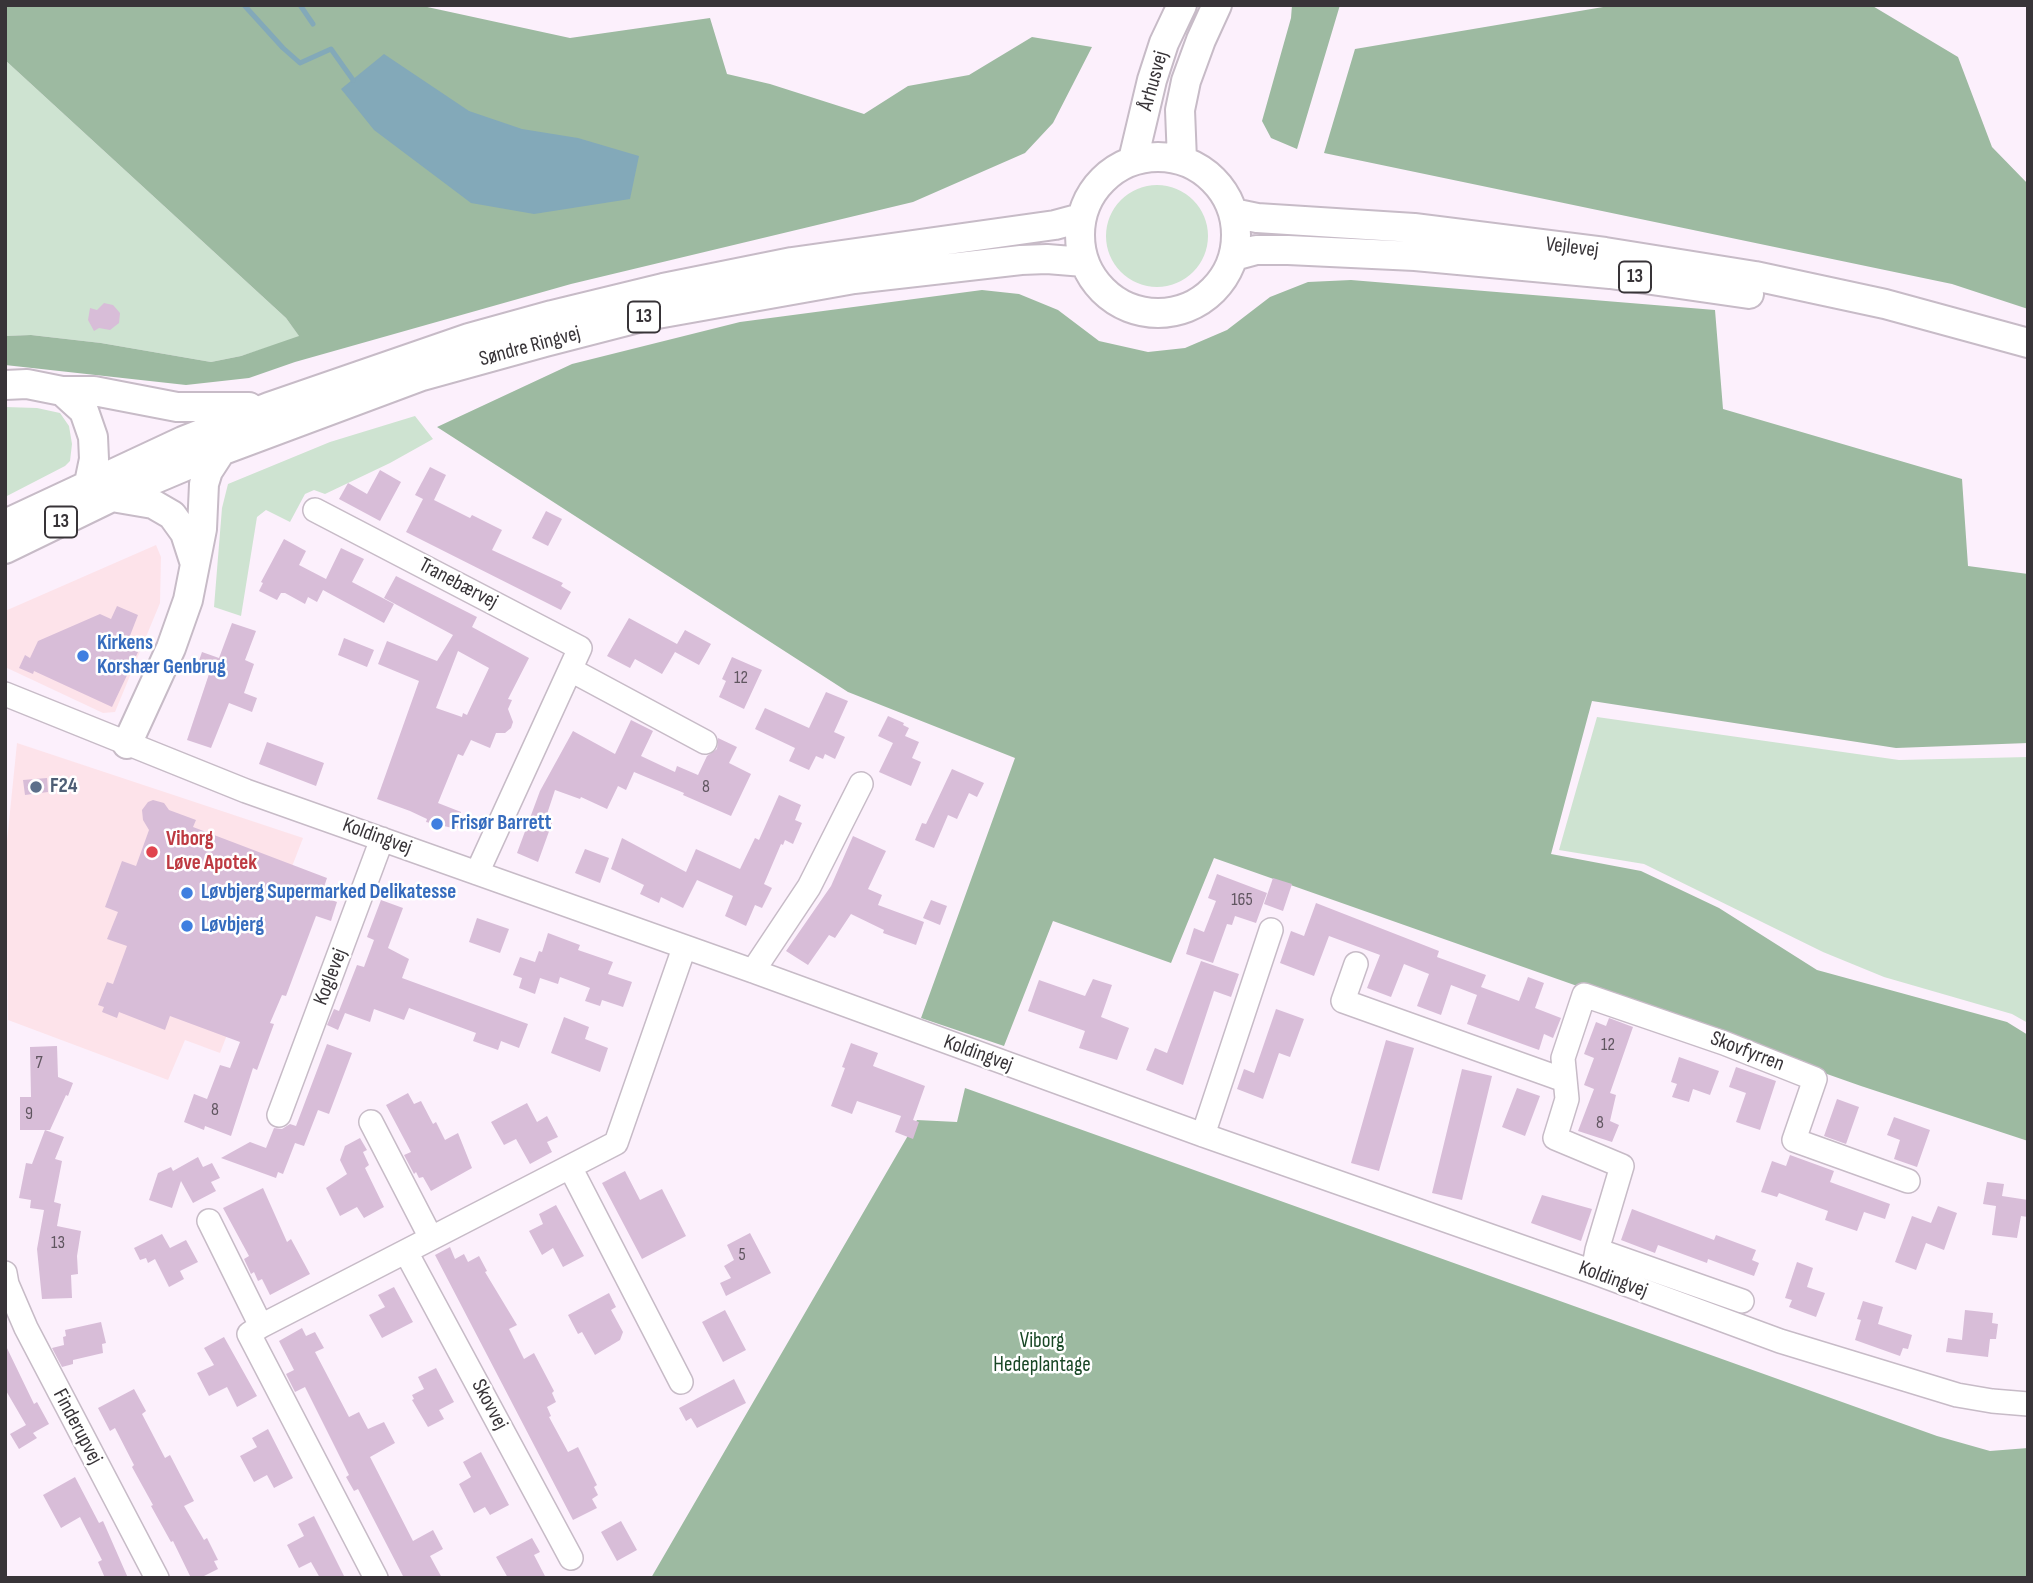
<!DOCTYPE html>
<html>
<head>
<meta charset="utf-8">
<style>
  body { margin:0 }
  #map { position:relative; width:2033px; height:1583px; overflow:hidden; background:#fcf0fc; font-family:"Sofia Sans Condensed",sans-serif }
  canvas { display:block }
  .frame { position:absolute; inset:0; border:7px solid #383438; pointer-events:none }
</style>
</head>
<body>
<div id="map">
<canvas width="2033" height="1583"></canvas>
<div class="frame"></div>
</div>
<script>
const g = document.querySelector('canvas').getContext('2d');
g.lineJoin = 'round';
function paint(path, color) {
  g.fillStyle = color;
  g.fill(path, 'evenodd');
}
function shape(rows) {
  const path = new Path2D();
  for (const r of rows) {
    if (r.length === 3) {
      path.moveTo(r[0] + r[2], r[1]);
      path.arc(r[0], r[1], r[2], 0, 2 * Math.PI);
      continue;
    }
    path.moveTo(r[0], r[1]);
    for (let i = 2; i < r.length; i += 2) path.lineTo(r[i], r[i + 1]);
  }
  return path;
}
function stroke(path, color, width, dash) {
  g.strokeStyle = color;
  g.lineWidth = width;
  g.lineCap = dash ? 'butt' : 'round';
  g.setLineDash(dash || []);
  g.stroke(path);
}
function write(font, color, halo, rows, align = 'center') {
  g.font = font + ' "Sofia Sans Condensed",sans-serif';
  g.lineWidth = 5;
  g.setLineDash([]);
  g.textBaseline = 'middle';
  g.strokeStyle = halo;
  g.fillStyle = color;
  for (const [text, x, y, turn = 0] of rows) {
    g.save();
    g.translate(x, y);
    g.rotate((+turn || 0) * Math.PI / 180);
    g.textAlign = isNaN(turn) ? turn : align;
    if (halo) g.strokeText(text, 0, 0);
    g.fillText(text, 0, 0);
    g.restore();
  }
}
paint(shape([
  [156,545,161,557,160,603,115,712,103,713,5,667,5,611],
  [17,743,303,838,220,1053,185,1040,168,1080,8,1020,6,851]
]), '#fde3ea');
paint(shape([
  [5,60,286,318,300,337,241,356,211,362,101,343,31,335,5,336],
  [1157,236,51],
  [5,407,37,408,60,413,69,426,72,444,70,461,65,466,5,497],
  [415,416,433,439,390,463,325,494,314,490,305,494,290,522,266,510,257,517,241,616,214,607,222,508,228,484,330,442],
  [1597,717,1899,760,2028,757,2028,1023,2012,1014,1884,977,1823,952,1644,864,1559,850]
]), '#cee3d1');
paint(shape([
  [5,5,418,5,570,38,710,18,727,74,770,84,864,114,908,86,969,75,1032,37,1092,47,1053,123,1025,153,913,202,571,284,295,362,249,378,186,385,5,365,5,336,31,335,101,343,211,362,241,356,299,336,286,318,5,60],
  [1292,5,1340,5,1297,149,1271,138,1262,121,1291,18],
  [1615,5,1871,5,1958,57,1992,147,2028,184,2028,309,1952,284,1324,153,1355,49],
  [1351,280,1715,310,1723,409,1962,479,1968,566,2028,574,2028,743,1896,748,1592,701,1551,854,1641,871,1719,908,1817,970,2007,1022,2028,1035,2028,1141,1861,1086,1214,858,1171,963,1053,921,1004,1046,921,1018,1015,758,848,692,437,427,572,364,740,322,982,290,1019,294,1058,310,1099,341,1148,352,1185,348,1227,330,1270,297,1308,282],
  [965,1088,1937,1436,1990,1451,2028,1448,2028,1578,651,1578,917,1120,957,1122]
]), '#9dbaa1');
paint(shape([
  [384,54,469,111,522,129,578,138,639,156,630,199,534,214,471,203,374,130,341,89]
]), '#83a9b9');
stroke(shape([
  [244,5,283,48,300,63,331,49,353,80],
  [300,5,313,24]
]), '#83a9b9', 5);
paint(shape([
  [104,303,113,305,120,313,119,323,110,330,99,328,94,331,88,320,90,308,97,310],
  [430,467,446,475,434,500,470,518,472,515,502,530,492,550,563,583,561,586,571,592,561,610,406,532,423,499,415,495],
  [380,470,401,482,380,521,339,499,348,483,367,494],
  [546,511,562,519,548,546,532,538],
  [284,539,306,551,299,565,326,579,341,548,364,559,352,582,394,604,384,623,323,590,317,602,308,597,305,604,285,593,281,593,277,600,259,591,263,583,261,582],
  [396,576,477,617,472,627,529,658,508,699,512,700,508,709,513,722,511,728,505,733,496,733,490,748,471,740,463,756,458,754,438,803,461,812,457,829,426,822,427,819,410,811,377,799,419,681,378,664,387,641,437,661,453,635,384,598],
  [458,651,489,668,467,715,463,713,462,717,436,708],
  [117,606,138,615,126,646,138,652,112,707,34,671,33,674,19,668,25,655,30,658,38,641,100,614,111,619],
  [629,618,677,644,685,630,711,644,699,665,675,652,662,674,635,659,630,668,607,656],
  [232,623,256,631,245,660,254,664,244,693,257,698,252,712,229,703,211,748,187,740,209,674,196,669,202,652,219,658],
  [344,638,374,650,367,667,338,655],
  [732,657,762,670,744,709,719,697,726,681,722,679],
  [826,692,848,701,834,732,845,737,835,759,825,754,823,759,816,756,809,770,789,761,795,748,755,729,765,708,809,728],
  [888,716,904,723,903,725,909,728,905,736,919,742,912,758,921,762,911,786,879,772,893,743,878,736],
  [631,720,653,731,641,756,675,772,677,766,698,775,707,756,717,749,718,738,737,747,729,763,751,774,731,816,683,795,684,793,634,772,626,790,618,786,607,809,581,797,580,799,555,790,545,820,552,823,538,862,517,853,540,791,573,731,615,754],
  [267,742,324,763,316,786,259,764],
  [952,769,984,783,977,797,969,793,957,819,948,815,934,848,915,840,922,823,926,824],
  [47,778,48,792,25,795,23,780],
  [779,795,801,805,795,820,802,823,793,844,785,840,783,845,781,844,764,884,772,888,762,908,755,905,746,926,725,916,733,896,697,880,683,908,661,897,659,903,640,894,644,885,611,869,622,838,686,872,696,849,740,869,755,838,759,840],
  [153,800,164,803,169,810,196,820,193,827,327,878,321,896,337,902,331,921,316,916,286,996,282,995,270,1023,274,1024,257,1070,253,1068,231,1136,205,1126,204,1130,184,1122,194,1094,207,1099,220,1065,230,1068,240,1042,170,1016,165,1030,119,1012,117,1018,102,1012,104,1007,98,1005,107,982,113,984,127,946,107,939,118,912,105,907,122,861,136,866,149,830,143,820,142,810,148,802],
  [853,836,886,851,868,889,882,895,878,905,924,922,916,945,883,933,884,930,851,914,835,938,829,935,808,965,786,951,831,886],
  [585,849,609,858,600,883,575,873],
  [1217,874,1267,893,1256,923,1235,916,1232,925,1227,924,1213,963,1186,954,1194,928,1204,932,1216,901,1208,898],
  [1273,878,1292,884,1283,911,1264,904],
  [381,900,403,908,388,948,409,959,402,978,528,1024,519,1048,501,1041,498,1050,473,1041,476,1033,409,1008,404,1020,374,1009,370,1022,345,1013,338,1030,327,1025,334,1009,339,1011,357,965,364,967,374,940,367,937],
  [931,900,947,906,940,925,923,918],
  [1316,903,1439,951,1437,957,1486,975,1481,987,1519,1001,1528,977,1544,983,1535,1008,1561,1018,1553,1038,1544,1034,1539,1050,1467,1024,1477,995,1451,985,1441,1015,1417,1006,1429,974,1404,964,1391,997,1367,988,1380,955,1329,936,1314,976,1280,963,1291,931,1304,936],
  [477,918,509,929,500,953,469,942],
  [548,933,580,945,578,950,613,962,608,974,632,982,623,1007,602,1000,600,1006,585,1001,590,988,560,977,558,984,540,978,535,994,519,988,522,978,513,975,520,957,535,962,539,951,542,952],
  [1201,961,1239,974,1231,997,1214,991,1183,1085,1146,1070,1155,1048,1167,1053],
  [1093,979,1112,985,1101,1017,1129,1028,1117,1060,1079,1048,1085,1031,1028,1011,1039,980,1085,996],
  [1276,1009,1304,1019,1290,1057,1279,1053,1263,1099,1237,1089,1244,1069,1254,1073],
  [564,1017,589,1027,585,1039,608,1048,600,1072,551,1053],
  [1609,1018,1633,1027,1610,1093,1616,1095,1610,1121,1619,1125,1612,1142,1578,1131,1594,1089,1584,1085,1594,1058,1584,1054,1596,1022,1606,1026],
  [1386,1040,1414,1048,1379,1171,1351,1163],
  [851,1043,878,1053,873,1066,925,1086,913,1120,919,1122,913,1139,895,1132,901,1116,857,1101,852,1114,831,1106,845,1068,842,1067],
  [327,1044,352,1053,329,1114,318,1110,304,1146,295,1143,283,1174,278,1172,276,1178,221,1158,250,1142,266,1148,274,1128,282,1129,290,1124,296,1126],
  [57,1046,58,1077,73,1083,68,1096,66,1095,50,1130,20,1130,20,1097,31,1097,30,1047],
  [1679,1057,1719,1071,1710,1095,1693,1089,1689,1102,1672,1097,1677,1084,1671,1082],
  [1736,1067,1776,1081,1760,1130,1736,1122,1746,1093,1729,1087],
  [1462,1069,1492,1076,1462,1200,1432,1193],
  [1517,1088,1540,1096,1525,1136,1502,1127],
  [408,1093,414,1104,421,1101,433,1124,436,1122,445,1140,458,1133,472,1168,431,1191,423,1177,419,1178,416,1172,414,1174,404,1155,411,1152,386,1105],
  [1837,1099,1859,1107,1846,1144,1824,1136],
  [527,1103,537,1122,547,1116,558,1137,547,1142,552,1152,530,1164,516,1139,504,1145,491,1122],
  [1894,1117,1930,1130,1917,1167,1894,1159,1900,1140,1887,1135],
  [45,1130,64,1137,55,1159,62,1161,54,1202,61,1204,57,1226,81,1231,77,1256,78,1274,71,1275,72,1298,42,1299,37,1249,44,1210,30,1208,31,1200,19,1198,26,1163,32,1164],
  [360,1138,367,1150,363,1152,369,1165,365,1168,384,1207,364,1218,357,1207,340,1216,326,1188,347,1174,340,1160,345,1146],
  [1790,1155,1834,1171,1830,1182,1890,1204,1885,1219,1864,1212,1857,1231,1825,1220,1828,1211,1779,1193,1777,1197,1761,1192,1772,1161,1786,1166],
  [198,1157,203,1167,212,1163,220,1178,211,1182,216,1191,193,1203,181,1181,172,1208,149,1200,158,1173,171,1167,173,1171],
  [625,1171,640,1200,662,1189,686,1236,642,1259,602,1183],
  [1987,1182,2004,1184,2002,1196,2028,1200,2028,1217,2021,1216,2017,1238,1992,1235,1996,1206,1983,1204],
  [263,1188,287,1242,291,1239,310,1274,270,1295,262,1279,258,1281,254,1272,251,1274,244,1259,249,1256,223,1208],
  [1542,1195,1592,1209,1581,1241,1531,1223],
  [556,1205,584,1256,563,1267,553,1248,542,1255,529,1231,543,1224,539,1214],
  [1938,1206,1957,1213,1944,1250,1926,1243,1916,1270,1895,1262,1912,1216,1931,1223],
  [1632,1209,1714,1240,1716,1235,1756,1250,1752,1260,1759,1263,1754,1276,1708,1259,1707,1263,1658,1245,1655,1253,1621,1240],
  [750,1233,771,1273,726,1296,720,1283,731,1278,724,1266,734,1260,727,1245],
  [162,1234,170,1248,186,1240,198,1262,180,1271,184,1279,169,1287,155,1259,148,1263,146,1258,140,1260,134,1248],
  [450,1247,455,1259,464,1254,468,1262,479,1256,487,1271,485,1272,517,1325,509,1329,524,1359,534,1353,554,1391,552,1393,556,1402,547,1407,551,1416,549,1417,568,1452,578,1447,597,1485,594,1487,598,1495,592,1499,597,1508,573,1520,435,1255],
  [1797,1262,1813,1268,1807,1287,1825,1293,1816,1317,1789,1307,1792,1300,1785,1298],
  [394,1287,413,1322,382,1338,369,1315,385,1307,378,1295],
  [609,1293,616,1307,611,1310,623,1332,620,1340,595,1355,582,1332,578,1334,568,1315],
  [1863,1301,1883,1307,1878,1324,1912,1335,1908,1349,1903,1348,1900,1356,1855,1340,1861,1320,1857,1319],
  [725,1310,746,1350,723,1362,702,1322],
  [1965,1310,1993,1313,1992,1323,1998,1324,1996,1339,1990,1339,1988,1357,1946,1352,1948,1338,1962,1340],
  [101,1322,106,1343,102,1344,103,1353,73,1360,73,1364,62,1367,52,1348,64,1345,63,1337,66,1336,65,1330],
  [302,1328,306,1336,315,1332,324,1348,315,1352,349,1417,359,1412,368,1429,384,1422,395,1443,370,1457,413,1541,433,1530,443,1549,430,1556,442,1578,404,1578,358,1489,354,1491,346,1477,349,1475,305,1387,295,1392,286,1374,294,1370,279,1341],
  [224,1337,257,1396,237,1407,227,1387,209,1396,197,1373,214,1365,204,1348],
  [5,1344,34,1404,37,1402,49,1424,33,1433,37,1438,19,1449,10,1434,26,1425,5,1389],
  [436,1368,454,1402,439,1410,444,1419,428,1427,412,1400,414,1399,412,1395,424,1389,418,1377],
  [734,1379,746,1403,697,1428,691,1418,686,1421,679,1408],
  [134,1389,146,1411,142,1414,165,1458,170,1455,194,1501,184,1506,204,1540,207,1538,218,1560,214,1561,218,1569,200,1578,191,1578,173,1541,171,1542,151,1506,153,1505,132,1467,134,1465,115,1428,110,1431,98,1408],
  [268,1429,293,1478,274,1488,267,1475,254,1482,240,1456,257,1447,252,1438],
  [481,1452,509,1505,490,1515,485,1507,474,1513,459,1484,471,1477,463,1462],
  [75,1477,99,1523,103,1521,128,1578,105,1578,98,1562,102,1560,80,1517,61,1528,43,1495],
  [314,1516,345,1578,320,1578,311,1562,299,1568,287,1545,304,1536,298,1524],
  [621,1521,637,1550,617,1561,601,1532],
  [532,1538,540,1552,534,1555,546,1578,508,1578,496,1557]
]), '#d8bdd8');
const minor = shape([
  [315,510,580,648,477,873],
  [571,670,705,742],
  [5,694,246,791,753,971,1203,1135,1593,1272,1780,1341,1957,1395,1992,1401,2028,1404],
  [1356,964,1343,1001,1564,1080],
  [753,971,809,887,861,784],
  [279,1115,382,839],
  [371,1122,431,1238],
  [1203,1135,1271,930],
  [570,1167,681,1382],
  [209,1221,261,1326],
  [1597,1250,1742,1301],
  [406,1252,571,1558],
  [1593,1272,1597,1250,1622,1166,1555,1138,1567,1099,1563,1058,1584,995,1724,1043,1815,1079,1794,1140,1908,1181],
  [5,1273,7,1284,26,1328,157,1578],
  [376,1578,249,1334,261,1326,616,1143,684,948]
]);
const major = shape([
  [1158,235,78],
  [1133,160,1152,80,1164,43,1182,5],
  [1182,160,1180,110,1186,81,1201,40,1217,5],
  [1233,213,1257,218,1414,228,1605,252,1755,276,1885,304,2028,343],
  [1234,256,1256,250,1288,250,1415,256,1610,274,1749,294],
  [5,385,27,384,62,391,94,391,177,407,249,407],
  [62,391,84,411,93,437,94,459,89,483],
  [112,497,153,504,172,515,185,533,195,564],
  [5,524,183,441,269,407,469,338,552,315,663,288,792,262,1055,225,1081,218],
  [5,549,112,497,221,451,422,376,545,342,646,316,854,279,1021,260,1047,259,1084,262],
  [127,744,171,648,188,600,202,529,204,484,208,471,221,451]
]);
stroke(minor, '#c7bbc7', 26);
stroke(major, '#c7bbc7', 32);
stroke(minor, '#fff', 23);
stroke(major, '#fff', 28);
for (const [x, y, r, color] of [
  [83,656,7,"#3f7fe0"],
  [36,787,7,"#5c6f8a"],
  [437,824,7,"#3f7fe0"],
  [152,852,7,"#e0444e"],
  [187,893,7,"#3f7fe0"],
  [187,926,7,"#3f7fe0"]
]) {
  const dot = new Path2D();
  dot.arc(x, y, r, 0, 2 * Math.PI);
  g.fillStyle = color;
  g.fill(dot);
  stroke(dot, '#fff', 2.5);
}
write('18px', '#605660', null, [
  ["12",741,678],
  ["8",706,787],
  ["165",1242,900],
  ["12",1608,1045],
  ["7",39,1063],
  ["8",215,1110],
  ["9",29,1114],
  ["8",1600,1123],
  ["13",58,1243],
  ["5",742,1255]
]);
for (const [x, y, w] of [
  [1635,277,32],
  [644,317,32],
  [61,522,32]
]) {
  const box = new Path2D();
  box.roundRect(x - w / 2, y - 15.5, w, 31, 5);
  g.fillStyle = '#fff';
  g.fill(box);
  stroke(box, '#383438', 2);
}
write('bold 19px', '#383438', null, [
  ["13",1635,277],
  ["13",644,317],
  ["13",61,522]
]);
write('21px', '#383438', '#fff', [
  ["Århusvej",1154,81,-74],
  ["Vejlevej",1572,248,7],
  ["Søndre Ringvej",530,347,-15],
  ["Tranebærvej",458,584,28],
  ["Koldingvej",377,837,20],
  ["Koglevej",331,977,-69],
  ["Skovfyrren",1747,1052,21],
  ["Koldingvej",978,1054,20],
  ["Koldingvej",1613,1280,20],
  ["Skovvej",489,1405,62],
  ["Finderupvej",77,1427,62]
]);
write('bold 21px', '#366cbe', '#fff', [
  ["Kirkens",97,644],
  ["Korshær Genbrug",97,668],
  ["Frisør Barrett",451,824],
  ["Løvbjerg Supermarked Delikatesse",201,893],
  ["Løvbjerg",201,926]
], 'left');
write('bold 21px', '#4e5e75', '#fff', [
  ["F24",50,787]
], 'left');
write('bold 21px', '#be3a42', '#fff', [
  ["Viborg",166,840],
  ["Løve Apotek",166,864]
], 'left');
write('21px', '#184725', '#fff', [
  ["Viborg",1042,1342],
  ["Hedeplantage",1042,1366]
]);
</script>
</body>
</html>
